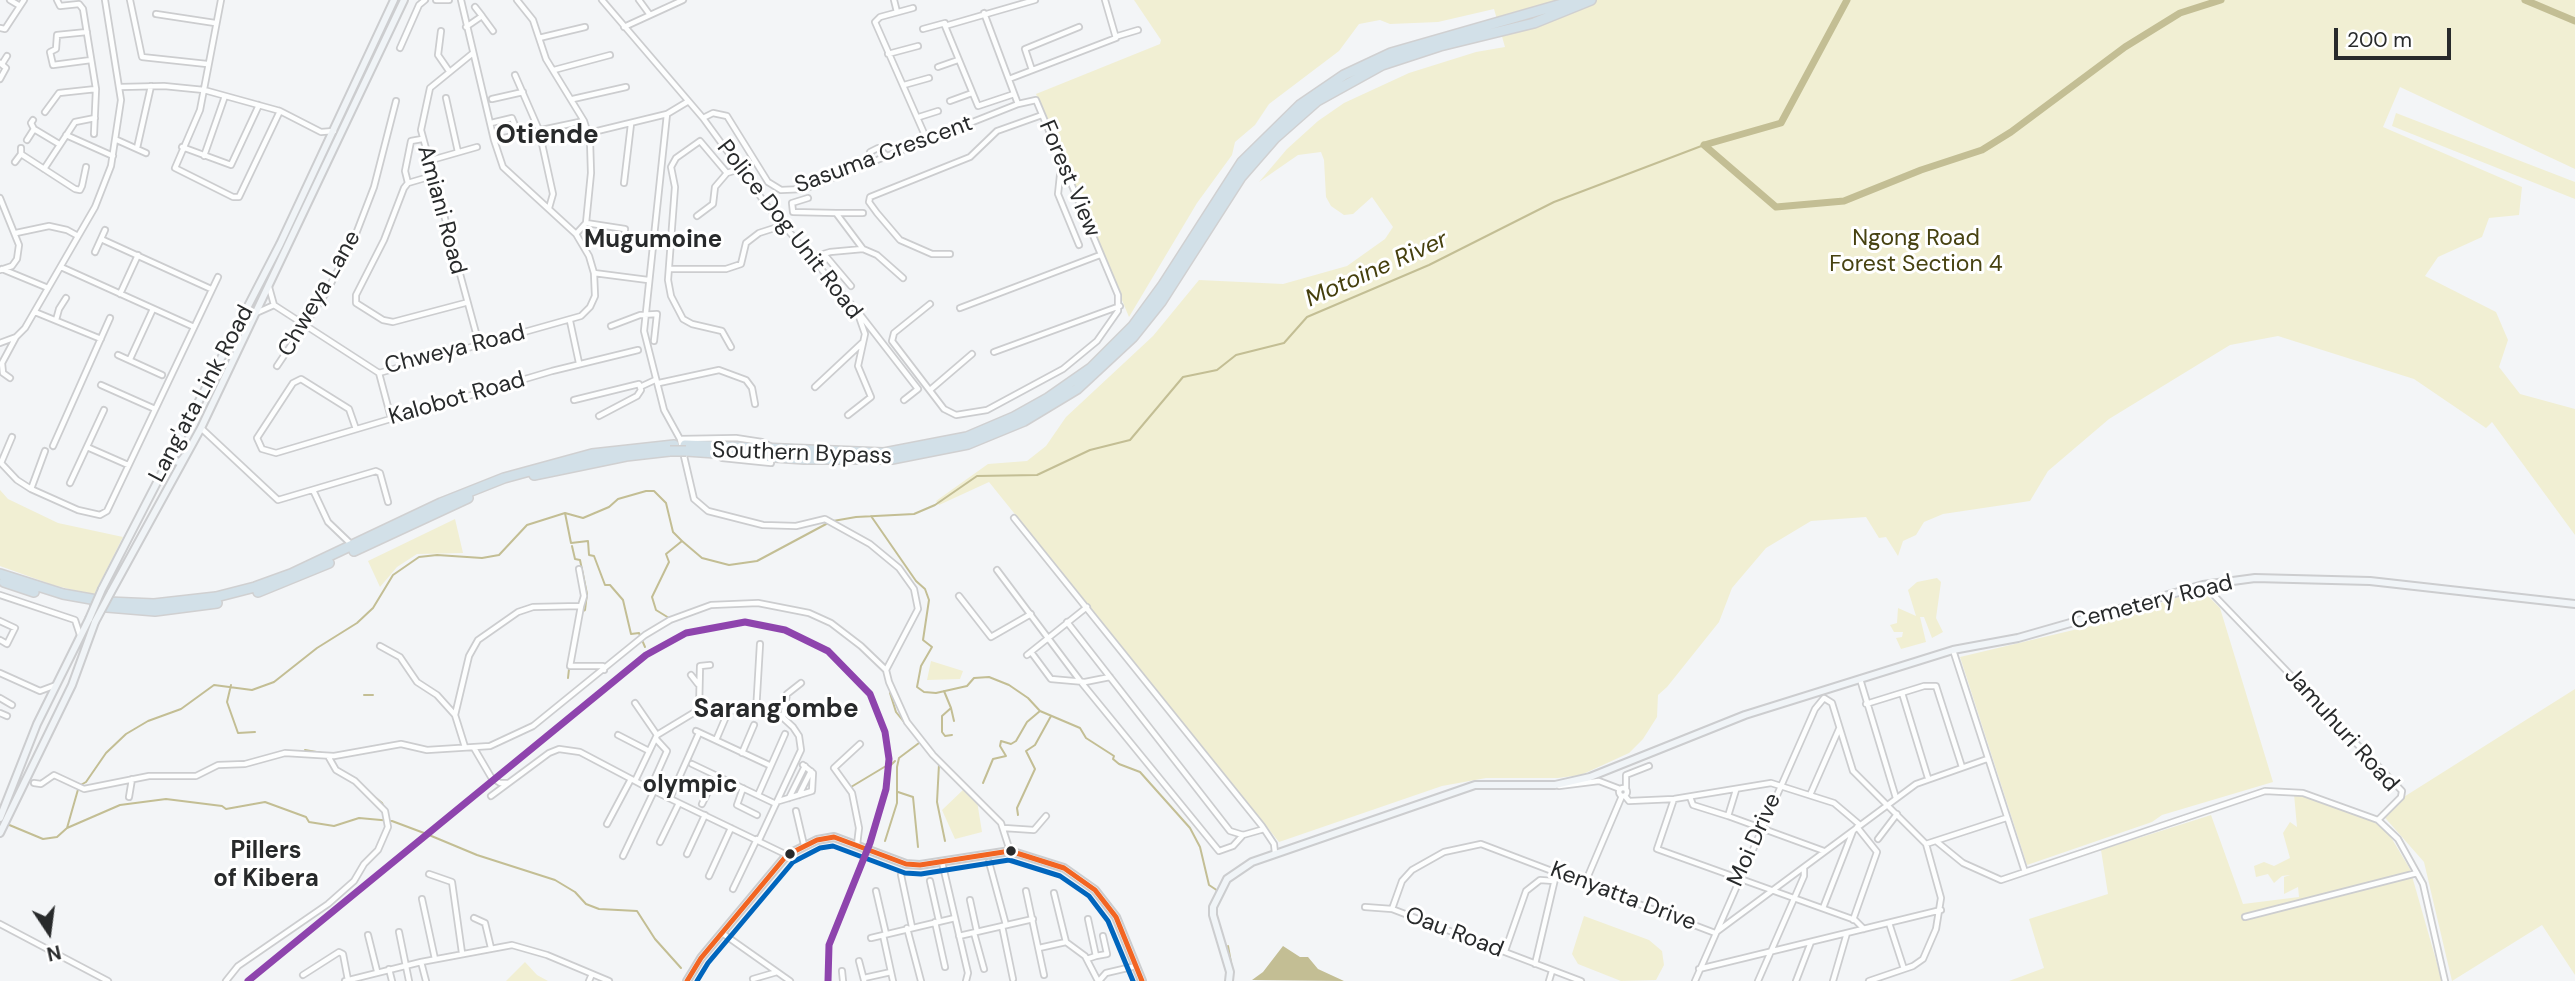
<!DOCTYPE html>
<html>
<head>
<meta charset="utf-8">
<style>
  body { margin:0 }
  #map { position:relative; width:2575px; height:981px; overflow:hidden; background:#f3f5f7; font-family:"DM Sans",sans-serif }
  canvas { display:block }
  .north { position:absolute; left:14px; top:897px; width:70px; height:70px; -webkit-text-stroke:5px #fff; paint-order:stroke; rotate:167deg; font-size:19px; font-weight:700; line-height:28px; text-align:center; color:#282a2b }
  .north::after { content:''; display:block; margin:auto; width:24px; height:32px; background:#282a2b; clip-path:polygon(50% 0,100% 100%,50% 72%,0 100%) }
  .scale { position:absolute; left:2334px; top:28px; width:117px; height:32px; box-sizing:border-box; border:4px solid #282a2b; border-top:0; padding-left:9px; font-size:21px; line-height:24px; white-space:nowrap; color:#282a2b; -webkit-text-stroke:5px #fff; paint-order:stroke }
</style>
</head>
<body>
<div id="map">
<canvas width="2575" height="981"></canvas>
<div class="north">N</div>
<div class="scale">200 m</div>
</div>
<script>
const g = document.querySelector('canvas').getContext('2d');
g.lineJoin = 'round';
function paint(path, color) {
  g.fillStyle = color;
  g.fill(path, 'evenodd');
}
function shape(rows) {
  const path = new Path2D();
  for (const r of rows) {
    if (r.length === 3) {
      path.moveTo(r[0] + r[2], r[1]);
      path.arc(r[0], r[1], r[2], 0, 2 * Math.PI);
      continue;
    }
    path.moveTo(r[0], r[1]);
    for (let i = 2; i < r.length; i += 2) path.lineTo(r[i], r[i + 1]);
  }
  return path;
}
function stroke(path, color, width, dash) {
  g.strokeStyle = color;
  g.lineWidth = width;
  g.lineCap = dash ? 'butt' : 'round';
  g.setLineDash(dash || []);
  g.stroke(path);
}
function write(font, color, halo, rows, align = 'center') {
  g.font = font + ' "DM Sans",sans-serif';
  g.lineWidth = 6;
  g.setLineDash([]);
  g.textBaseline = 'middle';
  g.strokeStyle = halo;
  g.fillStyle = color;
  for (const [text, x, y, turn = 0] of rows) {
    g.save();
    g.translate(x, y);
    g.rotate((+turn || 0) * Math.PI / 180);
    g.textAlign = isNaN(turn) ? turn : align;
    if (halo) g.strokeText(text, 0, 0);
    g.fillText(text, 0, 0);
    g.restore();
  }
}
paint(shape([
  [1134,0,2575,0,2575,169,2400,87,2383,127,2522,187,2519,215,2489,218,2482,237,2438,257,2425,276,2496,312,2508,340,2499,367,2520,394,2575,409,2575,535,2492,422,2486,428,2414,379,2278,336,2230,345,2109,419,2048,471,2030,501,1943,514,1924,522,1916,535,1903,541,1898,556,1886,537,1879,538,1866,517,1811,521,1766,548,1732,588,1719,622,1667,687,1658,695,1657,717,1643,739,1629,753,1581,775,1558,778,1486,778,1442,786,1279,842,989,482,939,505,936,501,988,464,1027,461,1046,446,1066,417,1153,336,1199,280,1283,284,1347,266,1385,239,1393,227,1372,197,1353,214,1344,215,1331,206,1326,197,1324,160,1321,152,1298,155,1259,182,1287,149,1318,121,1344,103,1409,73,1476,52,1505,47,1494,9,1438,22,1390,24,1380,20,1359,24,1339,51,1269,104,1255,125,1235,142,1232,155,1197,203,1129,317,1036,94,1160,44,1161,40],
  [2396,113,2575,182,2575,199,2392,126],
  [0,490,8,499,58,523,123,537,94,595,53,585,0,566],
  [455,519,463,553,417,554,397,567,380,587,368,561],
  [1937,578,1941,582,1936,618,1943,632,1932,638,1924,617,1920,617,1926,642,1901,649,1896,638,1902,637,1903,632,1894,632,1890,625,1897,623,1898,608,1916,616,1908,590,1917,582],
  [2201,589,2220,608,2273,782,2162,815,2152,822,2027,865,1960,657,2103,623],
  [931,661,963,671,960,679,927,680],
  [2575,689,2575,975,2542,925,2452,981,2424,862,2380,812],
  [964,789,977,801,982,832,955,839,942,810],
  [2294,794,2356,813,2376,822,2389,834,2410,869,2442,981,2009,981,2044,968,2029,919,2108,894,2101,850,2211,815,2243,904,2299,897,2298,887,2284,894,2284,877,2290,875,2282,876,2274,883,2268,874,2256,877,2254,866,2264,862,2274,866,2290,858,2283,833,2290,822,2297,827],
  [1584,916,1649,940,1662,951,1664,965,1656,980,1621,981,1578,964,1572,954],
  [525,962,537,975,548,981,506,981]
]), '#f1efd3');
paint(shape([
  [1283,946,1300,957,1308,957,1318,969,1344,981,1252,980,1263,972]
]), '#c3be94');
stroke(shape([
  [565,513,571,543,588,541,589,555,594,556,605,585,610,585,623,600,631,634,639,633,645,647],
  [871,516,916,581,925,589,929,600,923,640,932,647,921,666,917,687,924,692,936,693,967,686,974,678,989,677,1009,685,1028,698,1040,711,1080,728,1086,738,1114,756,1113,759,1119,764,1140,772,1190,828,1200,847,1209,885,1218,891],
  [833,521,856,517,914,514,935,505,977,476,1037,475,1090,450,1130,440,1183,377,1217,370,1236,355,1284,343,1307,317,1429,265,1554,202,1704,145],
  [572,546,575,559,580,560,587,594,585,610,581,612],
  [669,618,656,610,652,597,669,562,666,554,682,541],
  [568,678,569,669],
  [231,685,227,702,238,733,255,732],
  [944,691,951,708,942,716,942,732,945,736,952,735],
  [890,693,896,712,928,752],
  [364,695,373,695],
  [951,708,954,721],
  [305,750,322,753],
  [939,764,937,802,945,841],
  [891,765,895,761],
  [946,771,960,785],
  [983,783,993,759,1006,756,1000,746,1001,741,1011,744,1016,741,1027,722,1040,711],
  [851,787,886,766],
  [898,792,913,797,918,847],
  [371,794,382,803,389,820],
  [1018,815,1017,808,1035,769,1026,751,1035,745,1051,716],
  [7,824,43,839,57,837,67,828,79,786,86,782,106,753,126,734,148,721,181,709,214,685,252,690,274,682,317,648,357,623,373,608,393,575,419,557,437,555,482,558,499,555,527,525,565,513,583,518,609,507,618,499,646,491,654,491,666,503,673,532,682,541,702,558,729,565,757,561,828,523],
  [67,828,120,805,166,799,222,806,226,809,265,802,306,817,309,822,334,826,359,818,392,821,424,833],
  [429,835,477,855,555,880,575,892,586,904,599,909,637,911,655,939,681,968],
  [885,841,897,803,897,767,899,758,919,743],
  [1228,946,1232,968]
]), '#c3be94', 2);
stroke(shape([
  [2525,0,2575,21],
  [1704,145,1776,207,1844,201,1921,170,1982,150,2011,132,2125,47,2180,13,2221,0],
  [1704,145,1781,123,1847,0]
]), '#c3be94', 7);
const street = shape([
  [10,0,20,6],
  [57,0,60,6,79,4,83,9,96,89,94,134],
  [130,0,142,57,207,64],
  [221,0,200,110,175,168,233,197,239,197,280,111],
  [436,0,449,0],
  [461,0,494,140,584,121,590,140,591,173,586,223,576,234],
  [517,0,533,20,546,59,584,121],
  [602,0,703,118,713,113,727,116,768,182,781,190,804,189,1018,104,1036,100,1118,295,1118,311,1097,341,1063,369,987,410,956,415,944,409,892,341,894,333,930,304],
  [639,0,650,15],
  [894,0,897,12],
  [475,7,482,16],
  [913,8,880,17,875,22,927,140],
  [984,13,1018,104],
  [156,14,215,23],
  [466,27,482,16,493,31],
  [624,27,683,0],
  [0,28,5,29,24,0],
  [923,29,945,23],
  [441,31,438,55,449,71],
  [87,32,57,35,56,49,50,52,53,65,91,60],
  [1118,36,1138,30],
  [539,38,585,27],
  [400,48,419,5,425,0],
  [473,53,430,88,421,130,479,344],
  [888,54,918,46],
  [0,63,6,68,0,79],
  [2,64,7,56],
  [938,67,958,60],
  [554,70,610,55],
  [1032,70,1025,49,1079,27],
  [515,75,539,130,553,194,549,208],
  [1009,79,1116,38,1105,0],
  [904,85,929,78],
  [120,87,164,86,204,90,280,111,321,132,334,131],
  [1014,94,978,106,945,26,1035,0],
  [446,98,458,152],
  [492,99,523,92],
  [573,99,626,87],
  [950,101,972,93],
  [45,112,59,93,96,89],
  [667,114,644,331,664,410,680,439,694,499,708,511,763,525,796,526,825,519,870,544,899,568,914,589,918,609,886,670,889,682,907,722,933,755,1001,823,1010,851],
  [919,117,938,111],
  [703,118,768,207,857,311,865,334,858,366,871,397,848,415],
  [491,123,512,118,519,135],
  [34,129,59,144],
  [589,133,667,114,687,102],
  [66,135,113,156],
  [27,140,34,129,31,123,33,120],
  [117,140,146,153],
  [182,147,231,165,259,105],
  [137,148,151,86],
  [21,154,75,189,80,190,82,186,86,167],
  [204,156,225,96],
  [428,161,477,147],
  [15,162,21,154,21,148],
  [872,163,870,152,878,148,887,156],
  [1061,166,1058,194,1079,245],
  [44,169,75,122,95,118],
  [432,176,408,183,404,188,384,240,356,295,356,303,383,320,393,322,465,303],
  [408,183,405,171,411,141,422,139],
  [624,183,631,124],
  [808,198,792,203,793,212,836,213,863,249],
  [837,213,863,213],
  [697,216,713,204,715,187,727,173],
  [586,223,625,229,624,241],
  [16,233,49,226,67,230,78,236],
  [101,239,211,289],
  [95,252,105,230],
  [824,254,851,286],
  [950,254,932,254,900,240,877,213,869,202,870,197,970,157,997,131,1042,115],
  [813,257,830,252,863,249,877,255,903,278],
  [61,267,194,327],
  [2,269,48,288],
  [670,269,726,269,741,264,746,243,759,233,784,225],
  [0,270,12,266,17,259,19,245,0,198],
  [594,273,648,280],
  [269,287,274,305],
  [120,294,138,255],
  [274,305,379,373,581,316,590,307,595,296,594,273,589,256,576,234,503,167,494,140],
  [960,308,1100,255],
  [35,312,101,339],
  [256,313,274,305],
  [859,313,918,389,904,400],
  [56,320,59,309,66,298],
  [570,321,579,363],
  [611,326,640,315,657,314,654,341],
  [0,343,16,337,25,328,95,207,111,166,121,100,105,0],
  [731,347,722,331,692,324,683,319,671,296,668,280,675,187,671,167,676,158,700,141,727,173,740,169],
  [994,352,1120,306],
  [118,355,162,375],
  [130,359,153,309],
  [277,366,326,293,354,239,374,187,396,101],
  [379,373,391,418],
  [10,378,3,373,2,363,16,337],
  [659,383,719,370,746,380,752,388,755,404],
  [101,385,155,409],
  [640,387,655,380],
  [815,387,862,343],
  [930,390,972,354],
  [574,400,639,384,641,390,637,396,599,416],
  [201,428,278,500,376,471,380,473,388,502],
  [356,429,349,409,301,379,293,383,257,438,262,449,276,453,552,371,638,350],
  [680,439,736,438,762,442,772,447],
  [53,446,110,318],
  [87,447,128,465],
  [722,458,771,463],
  [0,462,17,480,31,489,78,510,100,515,107,511,218,277],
  [1,463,12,437],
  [70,483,104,410],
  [31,489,45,451],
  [313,490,328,522,352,545],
  [1014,518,1262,826,1274,844,1275,853],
  [579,569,584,596,581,606],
  [997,570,1081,682,1219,851,1233,846,1243,835],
  [0,595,75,620,80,635],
  [959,596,991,637,1031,614],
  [0,621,15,628,7,644,0,640],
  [1067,622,1230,831,1243,835,1264,829],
  [380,646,400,657,417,682,437,695,455,715],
  [1953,650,2025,872],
  [1031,652,1051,679,1085,682,1110,677],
  [1027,655,1087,607],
  [0,673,40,691,56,685],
  [691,675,698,684],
  [1860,679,1896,798],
  [1902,693,1928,778],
  [0,698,12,705],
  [635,703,657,735],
  [1866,704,1924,686,1936,686,1962,767],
  [699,711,700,666,710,665],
  [756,712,760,644],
  [0,713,7,716],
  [783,718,787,694,801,683],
  [696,731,769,765],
  [618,735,649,751],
  [656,739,667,751,650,789,635,781,657,735,695,712,727,710,780,715,793,727,799,736,801,750,759,840],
  [716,740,725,719],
  [465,747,455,715,469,656,478,640,518,612,533,607,581,606,570,666,603,666,604,670],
  [474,748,491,777,500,783,508,783],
  [742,753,754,725],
  [692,764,776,804],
  [34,783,41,784,54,775,84,789,149,776,196,776,218,765,245,764,285,753,334,756,401,744,427,750,490,746,533,726,645,635,670,620,711,605,758,603,809,613,831,623,861,646,886,670],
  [1559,786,1599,781,1620,789],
  [1623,792,4],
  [743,788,737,805,757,815],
  [650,789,787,855],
  [1626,789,1626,775,1649,766],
  [1736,790,1728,816,1824,851],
  [758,795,785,734],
  [799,795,811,771],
  [1810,795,1839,729],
  [491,796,549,753,559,749,580,752,635,781],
  [1625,796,1629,801,1674,799,1771,783,1834,803,1860,825],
  [129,797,132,779],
  [1690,797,1693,805,1728,816],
  [670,798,699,733],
  [789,798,805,766],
  [1674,799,1657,849,1855,920,1864,929],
  [779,801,812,791,813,773,803,765],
  [702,804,716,776],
  [796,811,804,845],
  [2378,820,2398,839,2423,884,2445,981],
  [607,824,631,779],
  [1004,828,1034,830,1046,816],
  [1878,839,1897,814],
  [1936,841,1963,863,2001,880,2265,791,2303,793,2378,820,2401,797,2402,791,2204,585],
  [660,842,679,803],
  [1926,844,2006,818],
  [857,845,859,828,852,793,834,768,860,744],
  [687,854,705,815],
  [623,856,654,791],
  [942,862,968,973,966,981],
  [989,862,1006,925],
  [429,874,452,882,462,953],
  [901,875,912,927],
  [709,876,731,828],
  [930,881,939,921],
  [1585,883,1622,796],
  [733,889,757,839],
  [876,891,886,934],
  [1026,891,1044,975],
  [1054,893,1066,942,1085,956,1098,981],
  [422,899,435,959],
  [970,900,977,932],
  [1365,907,1392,909,1581,981],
  [1823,908,1853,831],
  [1392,909,1402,881,1412,870,1444,852,1481,844,1715,933,1916,784,1987,759],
  [2245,917,2417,873],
  [474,918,485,923,491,948],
  [1853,920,1877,852,1857,827],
  [935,922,945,967],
  [1889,923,1904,969],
  [0,924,108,981],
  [1002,926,1013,979],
  [907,928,921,981],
  [399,932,409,981],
  [722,933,790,981],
  [974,933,984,969],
  [368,935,377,971],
  [883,935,893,981],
  [959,936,1033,919],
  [871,938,955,918],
  [1039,948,1066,942],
  [1505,951,1526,891,1540,880,1554,881],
  [1096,956,1107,954,1103,936],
  [1087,959,1096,956,1088,919],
  [859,961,864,980],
  [421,962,426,981],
  [1535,964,1555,879],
  [389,969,392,981],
  [1699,969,1941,910],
  [842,971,843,981],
  [303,975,339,952,343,954,348,980],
  [864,978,891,972],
  [753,979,777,972],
  [226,981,238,966,328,904,354,881,364,864,378,850,388,827,385,811,355,781,336,770,328,756],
  [345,981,421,962,512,945,547,955,609,981],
  [589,981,592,974],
  [1099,981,1106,973,1136,966],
  [1549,981,1552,971],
  [1695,981,1815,709,1824,698,1832,703,1853,771,1926,844,1941,898,1936,929,1923,959,1913,966,1869,981],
  [1758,981,1804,876,1804,868],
  [1796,981,1811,942],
  [1833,981,1847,933]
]);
const secondary = shape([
  [174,451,174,461,180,462,184,457],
  [102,589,280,244,394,0],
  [111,592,201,428,404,0],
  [0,818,37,724,89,619],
  [0,833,72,685,95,622],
  [687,981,701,958,787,855,817,840,834,837,906,864,920,865,1010,851,1064,868,1095,890,1116,917,1142,981],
  [1229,981,1230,972,1213,915,1213,907,1227,879,1252,862,1475,785,1555,785,1590,777,1745,715,1953,650,2018,638,2203,585,2255,578,2370,581,2575,604]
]);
const highway = shape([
  [685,445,884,453,967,437,1014,417,1048,398,1091,368,1133,326,1163,285,1242,162,1300,105,1344,75,1391,53,1576,0],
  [686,451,804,459,892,459,968,444,1024,421,1077,389,1133,337,1161,302,1241,177,1275,138,1317,101,1382,65,1440,46,1534,23,1591,0],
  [534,475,626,456,670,451],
  [354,551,468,498],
  [0,574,63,594,108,602,154,604,216,597,255,587,291,574,441,503,504,478,592,454,674,445],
  [4,582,34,592],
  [258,592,329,563],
  [95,606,155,611,217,603]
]);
stroke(street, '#cccdcf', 8);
stroke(secondary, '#cccdcf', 10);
stroke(highway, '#d0d0d1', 12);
stroke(street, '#fdfefe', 4.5);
stroke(secondary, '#f0f4f7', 6);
stroke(highway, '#d2e0e8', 9);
const secondaryBridge = shape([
  [89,619,102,589],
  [95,622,111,592]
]);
const highwayBridge = shape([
  [670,451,686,451]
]);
stroke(secondaryBridge, '#cccdcf', 10, []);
stroke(highwayBridge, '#d0d0d1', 12, []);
stroke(secondaryBridge, '#f0f4f7', 6);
stroke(highwayBridge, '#d2e0e8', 9);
stroke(shape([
  [687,981,701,958,787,855,817,840,834,837,906,864,920,865,1010,851,1064,868,1095,890,1116,917,1142,981]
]), '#f26522', 5);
stroke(shape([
  [697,981,708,963,793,862,820,848,833,846,905,873,921,874,1009,860,1060,876,1089,896,1108,921,1133,981]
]), '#0065bd', 5);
stroke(shape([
  [248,981,646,655,686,633,745,622,785,630,828,651,870,694,885,732,889,759,886,789,870,843,829,945,828,981]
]), '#8e44ad', 7);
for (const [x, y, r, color] of [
  [1011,851,6,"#282a2b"],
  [790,854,6,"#282a2b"]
]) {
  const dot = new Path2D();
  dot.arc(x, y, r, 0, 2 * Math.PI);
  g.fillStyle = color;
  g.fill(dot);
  stroke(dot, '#fff', 2.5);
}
write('23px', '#282a2b', '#fff', [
  ["Sasuma Crescent",884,155,-20],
  ["Forest View",1069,179,67],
  ["Amiani Road",441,210,75],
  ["Police Dog Unit Road",789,230,52],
  ["Chweya Lane",320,294,-60],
  ["Chweya Road",455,350,-14],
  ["Lang'ata Link Road",202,394,-62],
  ["Kalobot Road",457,399,-16],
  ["Southern Bypass",802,454,2],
  ["Cemetery Road",2152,603,-14],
  ["Jamuhuri Road",2341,730,48],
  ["Moi Drive",1755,840,-66],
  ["Kenyatta Drive",1623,897,21],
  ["Oau Road",1454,933,21]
]);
write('23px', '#474211', '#fff', [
  ["Ngong Road",1916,239],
  ["Forest Section 4",1916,265]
]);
write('bold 24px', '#282a2b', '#fff', [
  ["Mugumoine",653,241],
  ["olympic",690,786],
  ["Pillers",266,852],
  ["of Kibera",266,880]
]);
write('italic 24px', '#453f0d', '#fff', [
  ["Motoine River",1377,270,-24]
]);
write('bold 26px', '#282a2b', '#fff', [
  ["Otiende",547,136],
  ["Sarang'ombe",776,710]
]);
</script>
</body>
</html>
